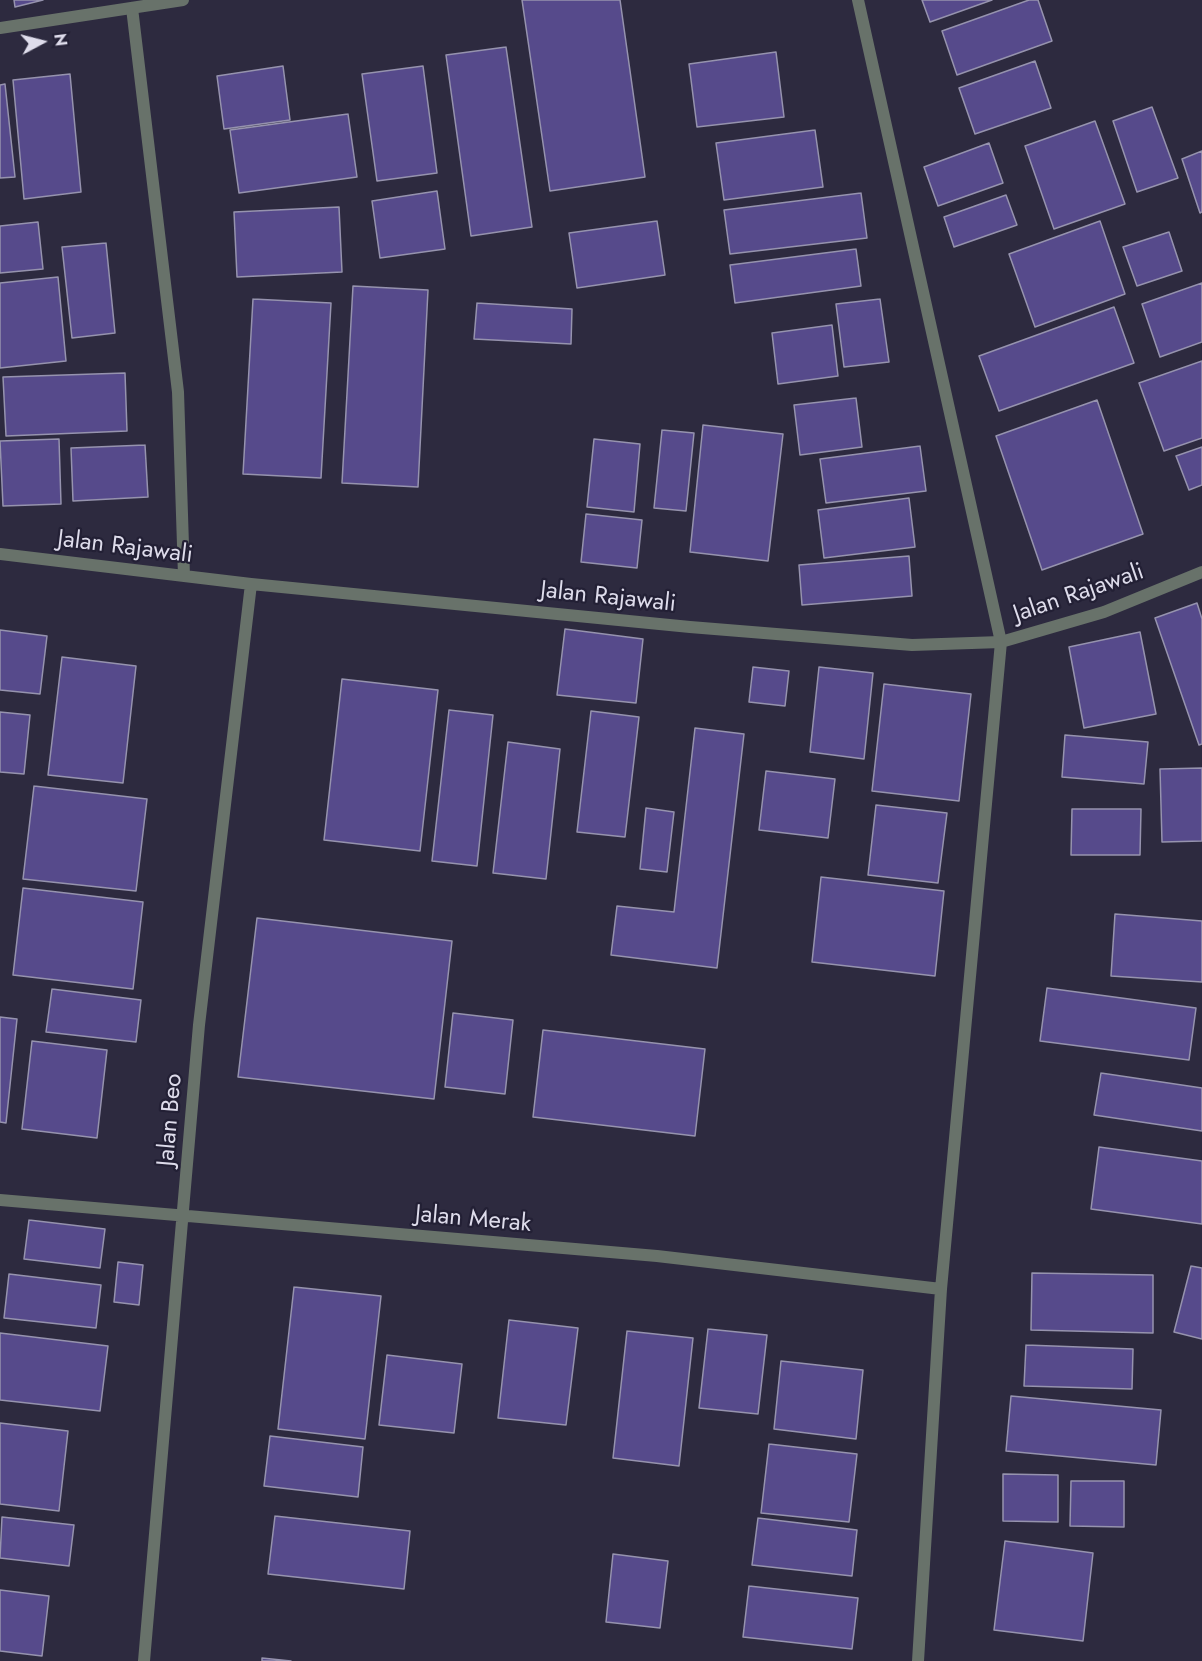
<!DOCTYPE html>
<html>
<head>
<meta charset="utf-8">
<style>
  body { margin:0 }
  #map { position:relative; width:1202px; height:1661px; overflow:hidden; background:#2d2a3f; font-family:Jost,sans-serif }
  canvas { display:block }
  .north { position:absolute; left:12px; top:12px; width:60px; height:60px; -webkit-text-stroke:4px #232035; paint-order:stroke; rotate:83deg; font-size:16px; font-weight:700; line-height:24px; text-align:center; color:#dedceb }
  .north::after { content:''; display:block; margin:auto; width:21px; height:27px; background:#dedceb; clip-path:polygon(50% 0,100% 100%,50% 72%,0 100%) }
</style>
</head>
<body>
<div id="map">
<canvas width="1202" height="1661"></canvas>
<div class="north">N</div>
</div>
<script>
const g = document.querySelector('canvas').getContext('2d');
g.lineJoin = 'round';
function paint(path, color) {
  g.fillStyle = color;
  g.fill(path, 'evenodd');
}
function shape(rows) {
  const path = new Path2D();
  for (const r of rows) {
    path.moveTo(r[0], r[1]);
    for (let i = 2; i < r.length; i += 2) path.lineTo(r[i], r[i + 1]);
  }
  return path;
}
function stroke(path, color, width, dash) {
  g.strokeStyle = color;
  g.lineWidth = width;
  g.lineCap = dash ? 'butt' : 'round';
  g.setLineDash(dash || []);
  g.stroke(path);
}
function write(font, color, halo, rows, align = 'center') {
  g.font = font + ' Jost,sans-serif';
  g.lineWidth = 4.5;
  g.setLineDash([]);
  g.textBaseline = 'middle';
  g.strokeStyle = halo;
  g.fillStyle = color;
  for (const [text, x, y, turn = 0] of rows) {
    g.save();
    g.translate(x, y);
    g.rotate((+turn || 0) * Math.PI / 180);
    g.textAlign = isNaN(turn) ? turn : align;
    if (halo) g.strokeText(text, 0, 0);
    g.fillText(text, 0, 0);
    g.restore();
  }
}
const building = shape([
  [14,0,43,0,15,7,14,0],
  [522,0,620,0,645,177,550,191,522,0],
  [922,0,992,0,930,22,922,0],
  [1029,0,1038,0,1052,41,957,75,942,31,1029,0],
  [506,47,532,227,471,236,446,55,506,47],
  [776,52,784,117,697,127,689,64,776,52],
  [1035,61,1051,108,975,134,959,88,1035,61],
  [283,66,290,120,224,129,217,76,283,66],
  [423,66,437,173,377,181,362,74,423,66],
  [70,74,81,192,24,199,13,80,70,74],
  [5,84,15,177,0,178,0,85,5,84],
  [1152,107,1178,178,1137,192,1113,121,1152,107],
  [348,114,357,177,239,193,230,130,348,114],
  [1095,121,1125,204,1054,229,1025,146,1095,121],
  [815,130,823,187,724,200,716,143,815,130],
  [989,143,1003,183,938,206,924,167,989,143],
  [1202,151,1202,212,1200,213,1182,159,1202,151],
  [437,191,445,249,380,258,372,201,437,191],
  [861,193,867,238,730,254,724,210,861,193],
  [1006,195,1017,225,954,247,944,217,1006,195],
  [339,207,342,272,237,277,234,212,339,207],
  [657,221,665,275,577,288,569,233,657,221],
  [1100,221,1125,294,1035,327,1009,254,1100,221],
  [38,222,43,269,0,273,0,226,38,222],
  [1169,232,1182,271,1137,286,1123,247,1169,232],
  [106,243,115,333,72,338,62,247,106,243],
  [856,249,861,286,735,303,730,265,856,249],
  [58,277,66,361,0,368,0,283,58,277],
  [1202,283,1202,342,1160,357,1142,304,1202,283],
  [353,286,428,290,418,487,342,483,353,286],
  [253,299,331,303,321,478,243,474,253,299],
  [880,299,889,362,844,367,836,304,880,299],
  [477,303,572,309,571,344,474,339,477,303],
  [1114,307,1134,363,999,411,979,356,1114,307],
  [832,325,838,376,778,384,772,333,832,325],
  [1202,361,1202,438,1164,451,1139,383,1202,361],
  [125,373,127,431,6,436,3,377,125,373],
  [856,398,862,447,800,455,794,405,856,398],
  [1097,400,1143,534,1042,570,996,436,1097,400],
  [703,425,783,434,768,561,690,552,703,425],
  [662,430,694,433,686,511,654,508,662,430],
  [59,439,61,504,3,506,0,441,59,439],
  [594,439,640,444,634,512,587,507,594,439],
  [145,445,148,497,73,501,71,448,145,445],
  [920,446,926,491,826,503,820,459,920,446],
  [1202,447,1202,485,1189,490,1176,456,1202,447],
  [909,498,915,547,824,558,818,510,909,498],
  [586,514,642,520,637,568,581,562,586,514],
  [909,556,912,596,802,605,799,565,909,556],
  [1197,603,1202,619,1202,744,1199,745,1155,618,1197,603],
  [565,629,643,639,636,703,557,695,565,629],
  [0,630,47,636,40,694,0,690,0,630],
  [1140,632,1156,714,1084,728,1069,647,1140,632],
  [62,657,136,666,123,783,48,775,62,657],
  [753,667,789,671,785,706,749,702,753,667],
  [819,667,873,673,864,759,810,752,819,667],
  [342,679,438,690,420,851,324,840,342,679],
  [884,684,971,694,959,801,872,791,884,684],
  [449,710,493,715,477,866,432,861,449,710],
  [591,711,639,717,625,837,577,832,591,711],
  [0,712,30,715,24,774,0,772,0,712],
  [695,728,744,734,717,968,611,955,617,906,674,912,695,728],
  [1065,735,1148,742,1144,784,1062,777,1065,735],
  [508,742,560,749,546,879,493,873,508,742],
  [1202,768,1202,841,1162,842,1160,769,1202,768],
  [766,771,835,779,828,838,759,830,766,771],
  [34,786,147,799,136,891,23,879,34,786],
  [876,805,947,813,938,883,868,875,876,805],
  [646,808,674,812,667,872,640,869,646,808],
  [1072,809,1141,809,1140,855,1071,855,1072,809],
  [821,877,944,891,935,976,812,962,821,877],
  [23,888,143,902,133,989,13,975,23,888],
  [1115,914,1202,921,1202,982,1111,976,1115,914],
  [257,918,452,941,434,1099,238,1077,257,918],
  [1047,988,1196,1008,1189,1060,1040,1041,1047,988],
  [52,989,141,1000,136,1042,46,1032,52,989],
  [453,1013,513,1020,505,1094,445,1087,453,1013],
  [0,1017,17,1019,6,1123,0,1122,0,1017],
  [543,1030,705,1049,695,1136,533,1117,543,1030],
  [32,1041,107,1050,97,1138,22,1129,32,1041],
  [1101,1073,1202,1088,1202,1131,1094,1115,1101,1073],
  [1099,1147,1202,1161,1202,1224,1091,1209,1099,1147],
  [29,1220,105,1229,100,1268,24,1259,29,1220],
  [118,1262,143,1265,139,1305,114,1302,118,1262],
  [1191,1266,1202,1268,1202,1339,1174,1332,1191,1266],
  [1032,1273,1153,1275,1153,1333,1031,1330,1032,1273],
  [9,1274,101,1285,96,1328,4,1318,9,1274],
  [294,1287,381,1296,365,1439,278,1429,294,1287],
  [509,1320,578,1328,566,1425,498,1418,509,1320],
  [708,1329,767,1335,758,1414,699,1408,708,1329],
  [627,1331,693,1338,679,1466,613,1458,627,1331],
  [0,1333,108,1346,100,1411,0,1400,0,1333],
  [1026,1345,1133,1349,1132,1389,1024,1386,1026,1345],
  [387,1355,462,1364,454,1433,379,1425,387,1355],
  [781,1361,863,1370,856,1439,774,1429,781,1361],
  [1011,1396,1161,1410,1156,1465,1006,1451,1011,1396],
  [0,1423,68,1431,59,1511,0,1504,0,1423],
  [270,1436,363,1447,358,1497,264,1486,270,1436],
  [769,1444,857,1454,849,1522,761,1513,769,1444],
  [1003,1474,1058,1475,1058,1522,1003,1521,1003,1474],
  [1071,1481,1124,1481,1124,1527,1070,1526,1071,1481],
  [275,1516,410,1531,404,1589,268,1574,275,1516],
  [2,1517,74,1525,69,1566,0,1558,2,1517],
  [758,1518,857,1530,852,1576,752,1565,758,1518],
  [1005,1541,1093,1553,1083,1641,994,1630,1005,1541],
  [613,1554,668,1561,660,1628,606,1622,613,1554],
  [749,1586,858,1598,852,1649,743,1637,749,1586],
  [0,1590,49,1596,42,1656,0,1651,0,1590],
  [262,1658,291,1661,262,1661,262,1658]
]);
paint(building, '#564a8b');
stroke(building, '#9693ae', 1.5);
stroke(shape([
  [858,0,1001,642,941,1289,918,1661],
  [132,8,178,392,184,576],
  [0,28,183,0],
  [0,554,251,584,690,627,912,645,1001,642,1104,612,1202,572],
  [0,1200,657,1256,941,1289],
  [144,1661,199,1025,251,584]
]), '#68726a', 12);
write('24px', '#dedceb', '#232035', [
  ["Jalan Rajawali",125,548,7],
  ["Jalan Rajawali",1079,594,-19],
  ["Jalan Rajawali",608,598,6],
  ["Jalan Beo",171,1120,-85],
  ["Jalan Merak",473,1220,5]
]);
</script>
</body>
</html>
